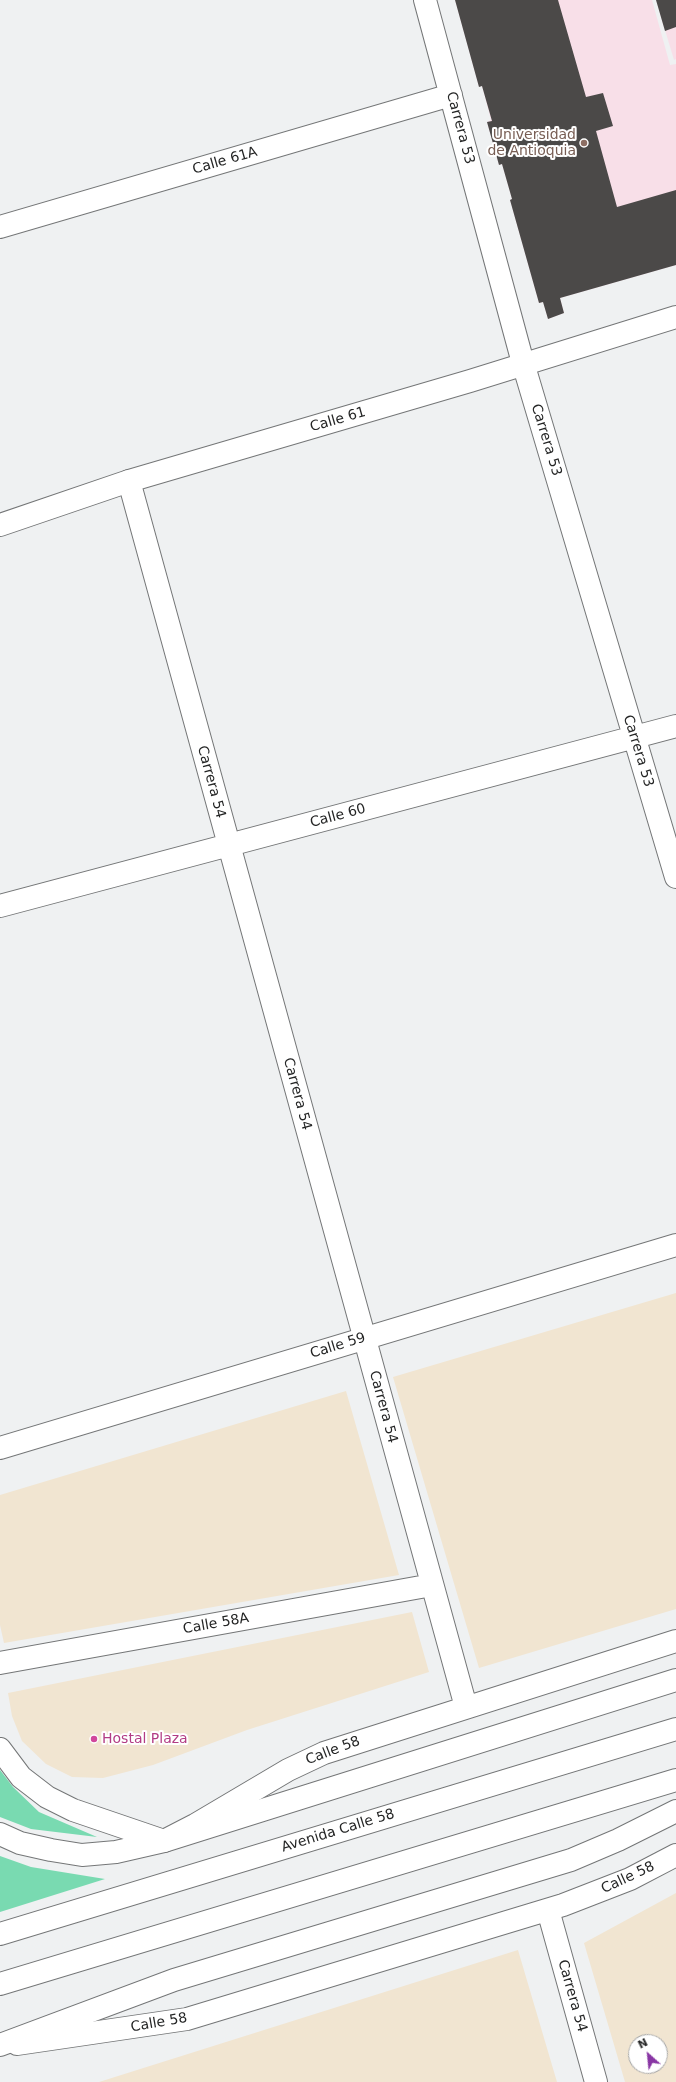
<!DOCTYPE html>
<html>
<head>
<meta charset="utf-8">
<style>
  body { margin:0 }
  #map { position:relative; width:676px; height:2082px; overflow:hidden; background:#eff1f2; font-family:"DejaVu Sans",sans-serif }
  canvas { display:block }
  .north { position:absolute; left:628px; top:2034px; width:40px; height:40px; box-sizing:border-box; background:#fff; border:1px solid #a7a8a8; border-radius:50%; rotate:333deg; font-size:11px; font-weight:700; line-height:16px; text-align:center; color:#242525 }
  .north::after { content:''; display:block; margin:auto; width:14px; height:18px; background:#8936a4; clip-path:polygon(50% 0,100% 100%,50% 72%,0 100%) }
</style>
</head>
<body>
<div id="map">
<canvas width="676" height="2082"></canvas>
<div class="north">N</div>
</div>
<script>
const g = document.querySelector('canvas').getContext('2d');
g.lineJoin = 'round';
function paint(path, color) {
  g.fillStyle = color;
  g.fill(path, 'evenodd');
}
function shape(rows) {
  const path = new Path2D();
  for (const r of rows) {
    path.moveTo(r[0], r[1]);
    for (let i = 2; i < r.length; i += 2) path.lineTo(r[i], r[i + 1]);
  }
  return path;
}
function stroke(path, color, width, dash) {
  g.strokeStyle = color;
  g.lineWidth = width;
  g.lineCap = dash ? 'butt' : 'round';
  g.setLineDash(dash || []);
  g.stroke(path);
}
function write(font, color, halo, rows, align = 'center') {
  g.font = font + ' "DejaVu Sans",sans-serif';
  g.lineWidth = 4;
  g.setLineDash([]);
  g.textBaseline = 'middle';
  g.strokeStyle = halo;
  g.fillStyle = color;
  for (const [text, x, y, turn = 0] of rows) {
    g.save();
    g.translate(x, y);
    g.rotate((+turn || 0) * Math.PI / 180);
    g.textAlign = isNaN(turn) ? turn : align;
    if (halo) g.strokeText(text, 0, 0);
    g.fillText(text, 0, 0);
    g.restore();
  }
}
paint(shape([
  [676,1293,676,1609,479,1668,393,1377],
  [346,1391,399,1575,4,1643,0,1625,0,1495],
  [412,1612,429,1672,247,1730,153,1765,103,1778,72,1777,46,1764,22,1741,12,1716,8,1693],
  [676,1893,676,2082,625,2082,584,1943],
  [636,2042,660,2042,660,2066,636,2066],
  [518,1950,557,2082,99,2082]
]), '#f1e5d1');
paint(shape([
  [455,0,652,0,670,65,676,64,676,265,560,298,564,313,548,319,543,302,539,303,510,200,512,199,502,164,499,165,487,122,491,120,482,86,479,87],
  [656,0,676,0,676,59,674,60]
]), '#f8dfe8');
paint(shape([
  [0,1770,13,1787,39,1812,97,1837,31,1829,0,1817],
  [0,1856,31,1867,105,1879,0,1912]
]), '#79dab1');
paint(shape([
  [455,0,558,0,586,97,603,93,613,126,596,131,617,207,676,190,676,265,560,298,564,313,548,319,543,302,539,303,510,200,512,199,502,164,499,165,487,122,492,121,482,86,479,87],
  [656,0,676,0,676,27,665,31]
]), '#4b4948');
const minor = shape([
  [425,0,523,363,676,877],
  [0,227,451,95],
  [129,481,466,1707],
  [0,906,676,726],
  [0,1663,432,1585],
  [0,1834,20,1843,51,1850,82,1855,116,1852,164,1841,195,1825,288,1770,324,1753,676,1641],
  [548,1910,596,2082],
  [17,2044,187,2019,563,1905,630,1879,676,1855]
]);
const major = shape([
  [0,525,129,481,470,381,676,317],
  [0,1448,676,1245],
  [0,1749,21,1777,47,1797,73,1810,164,1841,676,1680],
  [0,1934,676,1729],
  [0,1984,676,1780],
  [0,2045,174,1980,571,1860,618,1840,676,1811]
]);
stroke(minor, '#747677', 24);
stroke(major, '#747677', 24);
stroke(minor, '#fff', 22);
stroke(major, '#fff', 22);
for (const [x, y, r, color] of [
  [584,143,4,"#8d6e63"],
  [94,1739,4,"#d1479c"]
]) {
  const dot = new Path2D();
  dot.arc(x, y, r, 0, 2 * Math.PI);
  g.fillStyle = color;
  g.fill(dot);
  stroke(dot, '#fff', 1.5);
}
write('14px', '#242525', '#fff', [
  ["Carrera 53",460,128,75],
  ["Calle 61A",225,161,-16],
  ["Calle 61",338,420,-16],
  ["Carrera 53",546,440,73],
  ["Carrera 53",638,751,73],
  ["Carrera 54",211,782,75],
  ["Calle 60",338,816,-15],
  ["Carrera 54",297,1094,75],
  ["Calle 59",338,1346,-17],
  ["Carrera 54",383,1407,75],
  ["Calle 58A",216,1624,-10],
  ["Calle 58",333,1751,-21],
  ["Avenida Calle 58",338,1831,-17],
  ["Calle 58",628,1878,-25],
  ["Carrera 54",572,1996,74],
  ["Calle 58",159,2023,-10]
]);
write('14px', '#785e54', '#fff', [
  ["Universidad",576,135],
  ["de Antioquia",576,151]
], 'right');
write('14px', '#b23c85', '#fff', [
  ["Hostal Plaza",102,1739]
], 'left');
</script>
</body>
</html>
